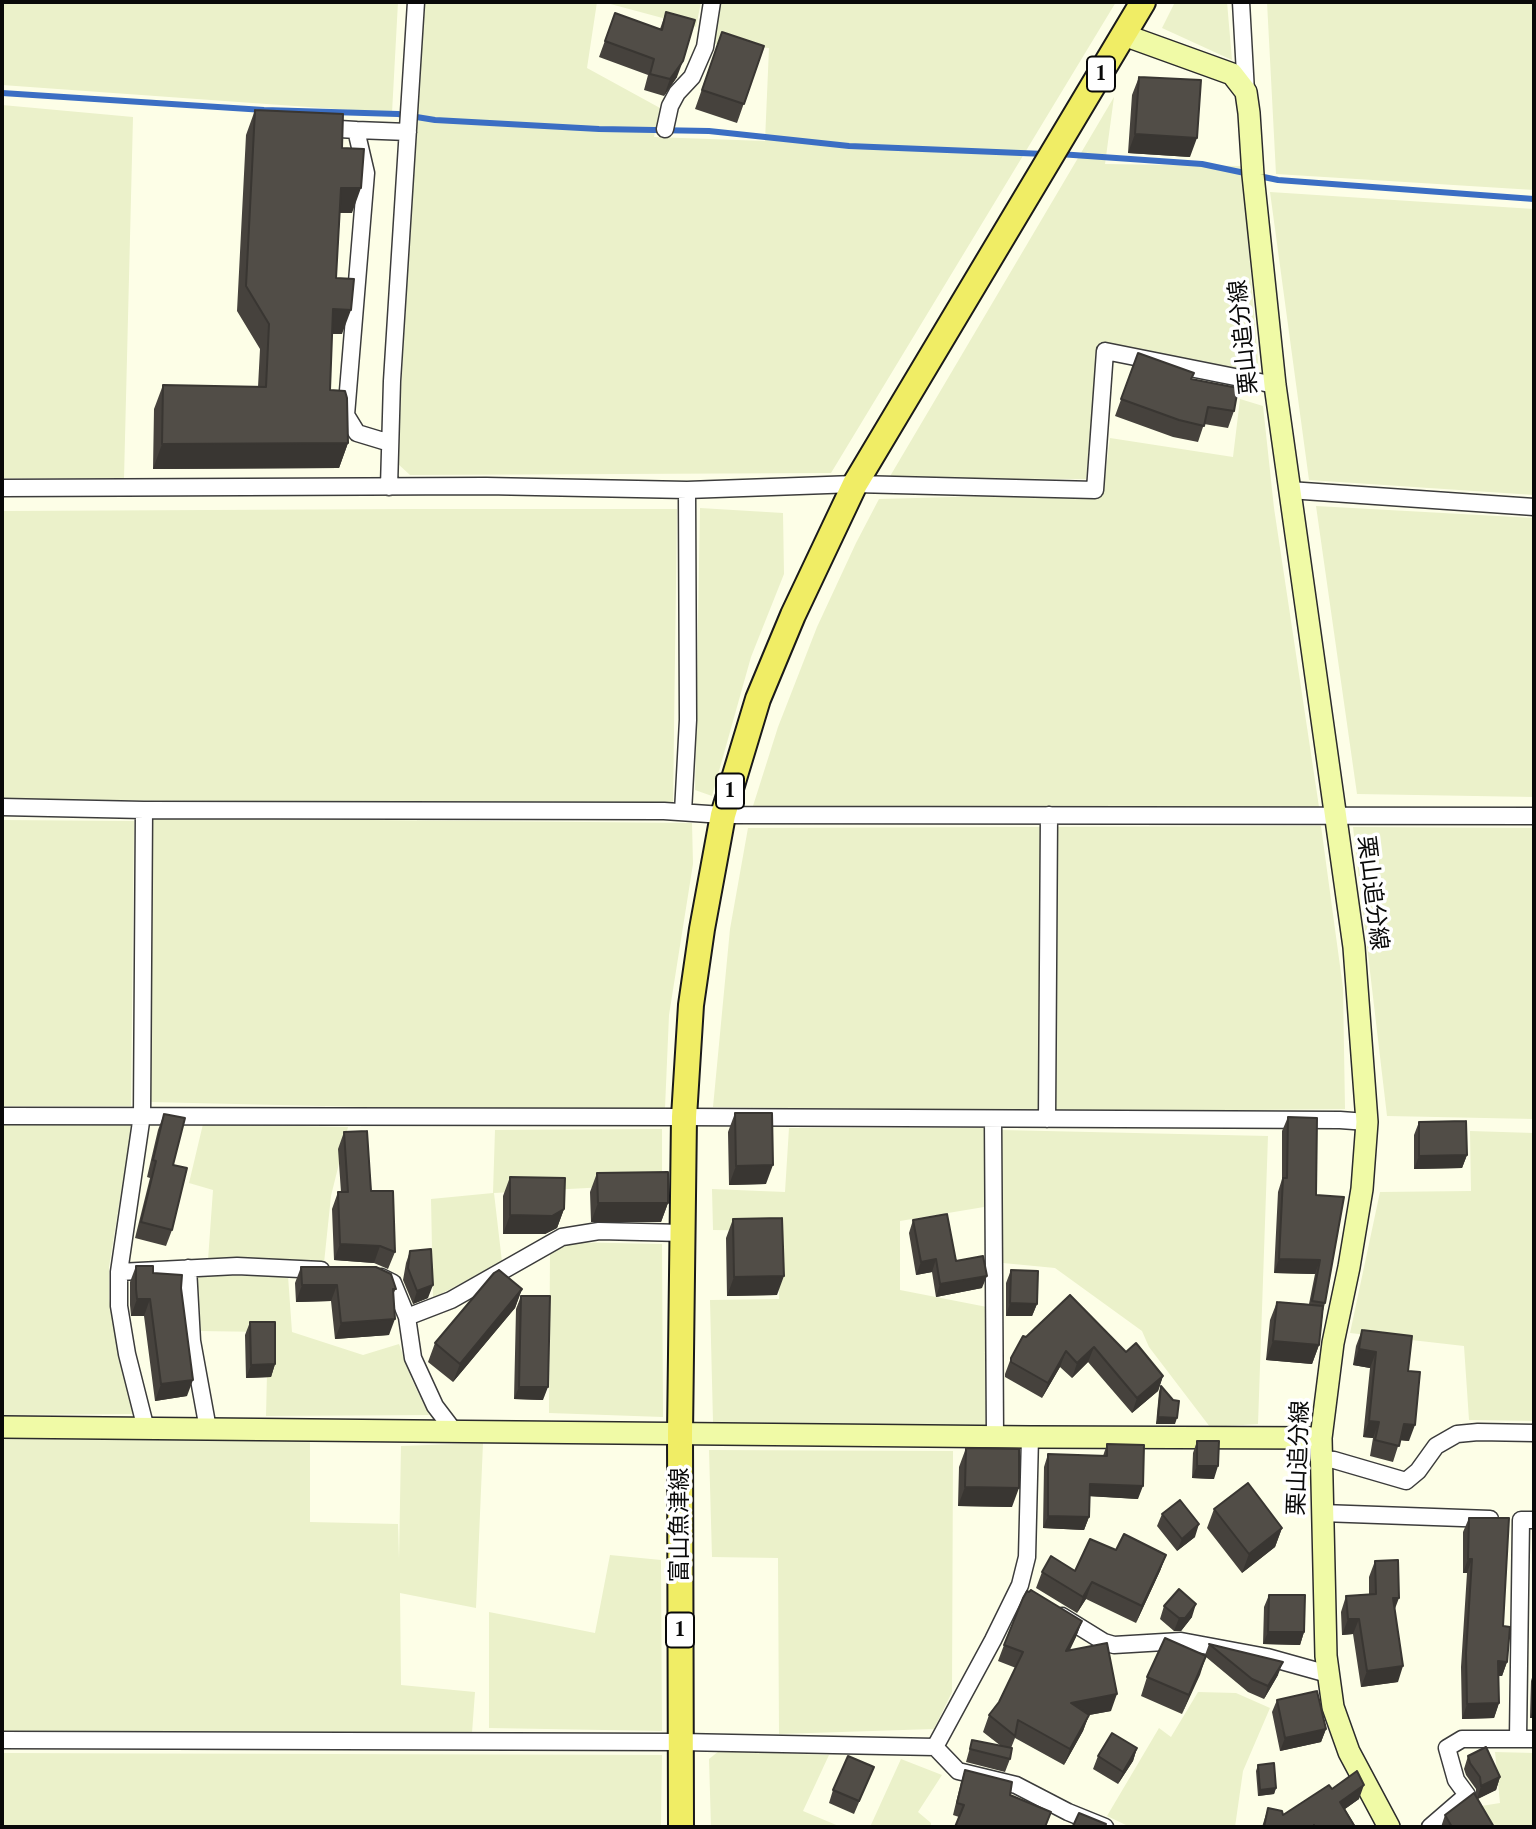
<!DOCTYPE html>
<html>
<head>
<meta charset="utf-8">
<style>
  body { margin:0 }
  #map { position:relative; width:1536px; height:1829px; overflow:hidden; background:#fdfee7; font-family:"PT Serif",serif }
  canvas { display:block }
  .frame { position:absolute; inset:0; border:4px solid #090909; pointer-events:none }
</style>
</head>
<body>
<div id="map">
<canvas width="1536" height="1829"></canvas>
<div class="frame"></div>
</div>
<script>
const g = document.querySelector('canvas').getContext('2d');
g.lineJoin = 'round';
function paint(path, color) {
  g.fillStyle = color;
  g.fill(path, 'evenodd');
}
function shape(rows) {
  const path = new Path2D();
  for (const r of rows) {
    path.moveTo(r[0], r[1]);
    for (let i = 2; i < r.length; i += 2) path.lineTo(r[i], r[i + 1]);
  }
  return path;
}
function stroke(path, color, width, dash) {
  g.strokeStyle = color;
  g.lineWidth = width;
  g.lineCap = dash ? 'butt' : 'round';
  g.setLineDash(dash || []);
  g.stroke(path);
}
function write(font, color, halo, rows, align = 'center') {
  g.font = font + ' "PT Serif","Noto Sans JP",serif';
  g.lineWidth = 7;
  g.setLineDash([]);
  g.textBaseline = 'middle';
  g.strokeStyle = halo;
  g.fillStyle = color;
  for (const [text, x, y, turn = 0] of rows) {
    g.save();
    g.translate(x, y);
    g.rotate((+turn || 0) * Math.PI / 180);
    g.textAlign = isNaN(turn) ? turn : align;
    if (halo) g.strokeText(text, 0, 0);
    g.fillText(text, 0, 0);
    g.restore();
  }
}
paint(shape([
  [2,2,398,2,392,113,2,85],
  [423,2,597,2,587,68,660,108,654,137,765,141,769,48,715,44,719,2,1116,2,831,473,410,475,397,463],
  [603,2,701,2,696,27],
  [1175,2,1227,2,1232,60,1162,28],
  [1267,2,1534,2,1534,190,1276,174],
  [1114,97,1105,164,1242,166,1259,374,1100,342,1086,479,889,478],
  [2,105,133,117,124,478,2,478],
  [1270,192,1534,209,1534,495,1309,480],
  [1240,399,1263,406,1274,508,1319,807,753,806,778,727,817,627,856,543,879,499,1103,493,1110,438,1233,457],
  [1316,506,1534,518,1534,797,1357,794],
  [700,508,783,513,784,574,751,657,712,796,695,790],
  [415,509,677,509,673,805,2,799,2,511],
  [153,818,692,823,693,864,669,1015,665,1108,495,1110,150,1102],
  [2,820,134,821,131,1106,2,1106],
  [1321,826,1343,988,1345,1109,1072,1112,713,1107,730,929,748,828],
  [1353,827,1534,828,1534,1119,1387,1116],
  [2,1124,132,1124,109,1267,109,1299,133,1414,2,1415],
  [203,1124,348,1127,331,1196,324,1263,208,1260,213,1190,189,1183],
  [789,1128,984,1128,984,1207,900,1221,900,1290,987,1307,988,1426,713,1422,710,1300,779,1299,779,1231,713,1230,712,1189,785,1192],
  [662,1129,662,1184,494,1193,502,1262,433,1298,431,1199,493,1193,495,1130],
  [1001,1130,1268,1136,1258,1424,1210,1427,1149,1347,1142,1331,1055,1268,1003,1263],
  [1470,1131,1534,1133,1534,1421,1469,1420,1464,1346,1350,1333,1380,1192,1471,1191],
  [565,1242,662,1244,663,1417,549,1413,550,1251],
  [194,1276,288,1276,292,1332,363,1355,399,1344,412,1380,429,1415,266,1416,268,1332,198,1331],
  [310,1438,310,1522,398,1524,399,1559,401,1446,483,1443,476,1608,400,1593,401,1685,475,1692,472,1733,2,1731,2,1439],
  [709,1450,953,1451,952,1692,934,1729,779,1734,778,1558,712,1557],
  [610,1555,661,1560,662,1731,489,1728,489,1612,595,1633],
  [1198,1692,1236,1693,1270,1708,1243,1771,1235,1827,1130,1827,1107,1816,1159,1728,1171,1737],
  [719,1751,829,1755,803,1811,841,1827,711,1827,709,1759],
  [1495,1752,1534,1753,1534,1827,1485,1827,1475,1807,1500,1803],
  [2,1753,662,1755,661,1827,2,1827],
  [901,1759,942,1775,918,1812,931,1823,931,1827,870,1827]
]), '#ebf1ca');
stroke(shape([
  [2,93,264,110,398,114,435,120,599,129,709,131,849,146,1045,154],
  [1059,154,1202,164,1278,180,1534,199]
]), '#3b6ec3', 6);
const street = shape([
  [1241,2,1246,92],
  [323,128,356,130,366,173,346,415,357,433,390,443],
  [665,129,670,106,677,93,692,77,705,47,712,2],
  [356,130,408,132],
  [389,487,392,381,416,2],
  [2,488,486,486,687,490,855,484,1095,490,1105,351,1275,385],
  [1289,490,1534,507],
  [2,807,144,810,664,811,723,815,1534,816],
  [683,812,688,720,687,490],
  [2,1116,684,1117,1340,1120,1367,1122],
  [993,1119,995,1437],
  [1047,1119,1049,815],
  [188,1268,192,1341,208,1429],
  [119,1272,142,1115,144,810],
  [381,1277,393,1283,407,1317,413,1358,435,1406,454,1431],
  [407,1317,451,1300,562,1237,599,1231,683,1233],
  [146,1429,127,1354,119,1306,119,1272,237,1266,321,1270],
  [1321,1459,1334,1460,1406,1481,1418,1471,1436,1446,1457,1434,1478,1432,1534,1433],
  [1322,1513,1490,1519],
  [1062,1616,1104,1642,1114,1645,1181,1641,1267,1657,1328,1674],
  [1518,1738,1521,1520,1534,1520],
  [2,1740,681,1742,935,1747,958,1771,1016,1785,1068,1812,1105,1827],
  [935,1747,993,1640,1020,1585,1027,1557,1030,1437],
  [1430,1827,1467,1795,1456,1780,1447,1748,1462,1739,1534,1739]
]);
const secondary = shape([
  [1124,35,1232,74,1246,92,1249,113,1253,175,1275,385,1354,947,1367,1122,1362,1189,1349,1267,1333,1343,1321,1438,1326,1656,1333,1707,1349,1752,1389,1827],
  [2,1427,1030,1437,1321,1438]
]);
const primary = shape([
  [681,1827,680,1433,684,1117,691,1005,702,929,723,815,758,699,793,615,855,484,1143,2]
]);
stroke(street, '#3c3c3c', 19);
stroke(secondary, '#2b2b2b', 24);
stroke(primary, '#1a1a1a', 28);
stroke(street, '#fff', 16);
stroke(secondary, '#f0faa6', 21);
stroke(primary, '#f0ed65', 24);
paint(shape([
  [666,12,677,77,664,96,644,90,648,75,599,57,615,13,660,29],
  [722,32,764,46,737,123,695,109],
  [1139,77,1190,157,1128,153,1132,95],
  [255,110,342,148,352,213,340,213,336,278,342,334,332,334,330,390,348,443,339,468,153,469,154,409,163,385,258,387,260,349,237,311,246,135],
  [1138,353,1191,379,1234,411,1228,428,1204,424,1198,442,1173,437,1115,416],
  [735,1113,766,1184,729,1185,728,1132],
  [164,1114,173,1165,172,1230,166,1246,135,1238,150,1178,147,1177,158,1130],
  [1288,1117,1316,1195,1325,1303,1323,1311,1319,1345,1312,1364,1266,1360,1270,1320,1277,1302,1309,1304,1315,1274,1274,1273,1278,1192,1282,1179,1282,1131],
  [1419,1122,1467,1155,1462,1168,1414,1169,1414,1135],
  [344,1132,371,1191,395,1252,388,1269,374,1263,334,1260,332,1209,338,1192,341,1192,338,1149],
  [597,1173,668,1203,661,1222,591,1222,590,1192],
  [510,1177,564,1209,557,1228,545,1234,503,1234,503,1196],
  [733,1219,777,1295,727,1296,726,1238],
  [913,1220,956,1261,982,1288,936,1297,932,1272,916,1275,909,1233],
  [410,1251,428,1298,413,1304,403,1280,406,1263],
  [136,1266,181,1288,187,1396,155,1401,144,1316,131,1316,130,1305,130,1282],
  [301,1267,396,1289,393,1294,389,1335,335,1339,331,1301,296,1302,295,1283],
  [1011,1270,1037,1304,1032,1316,1006,1316,1006,1283],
  [522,1289,515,1308,453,1382,428,1362,435,1343],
  [521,1296,543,1400,514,1399,516,1309],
  [250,1322,275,1364,271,1377,246,1378,245,1335],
  [1362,1330,1408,1371,1409,1441,1400,1440,1393,1462,1370,1456,1373,1438,1363,1437,1370,1368,1353,1365,1356,1346],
  [1026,1337,1126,1352,1163,1376,1158,1391,1132,1413,1088,1362,1072,1378,1060,1367,1042,1398,1005,1377,1005,1374,1011,1358],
  [1161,1386,1173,1400,1175,1424,1156,1424,1159,1392],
  [1197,1441,1214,1479,1192,1478,1193,1453],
  [1107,1444,1138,1499,1090,1496,1089,1517,1084,1530,1043,1528,1044,1467,1048,1454,1103,1456],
  [966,1448,1012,1507,958,1506,959,1467],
  [1214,1509,1282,1528,1275,1547,1242,1573,1207,1528],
  [1162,1514,1195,1537,1177,1551,1157,1526],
  [1469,1518,1503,1626,1507,1662,1502,1676,1499,1676,1499,1703,1494,1718,1462,1719,1461,1667,1467,1573,1463,1573,1463,1532],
  [1116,1550,1166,1555,1160,1571,1136,1623,1086,1599,1077,1613,1036,1588,1042,1572,1075,1571],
  [1375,1561,1395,1609,1398,1682,1361,1687,1353,1634,1342,1635,1341,1612,1346,1596,1369,1594,1369,1577],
  [1269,1595,1304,1632,1300,1645,1263,1644,1264,1607],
  [1164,1606,1192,1617,1181,1631,1174,1631,1160,1619],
  [1082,1621,1076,1637,1070,1650,1111,1711,1089,1715,1083,1731,1064,1765,1015,1738,1011,1748,1010,1759,1005,1772,966,1762,972,1740,1001,1746,983,1732,989,1715,999,1702,1016,1668,998,1661,1004,1645],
  [1209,1644,1278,1675,1264,1699,1248,1692,1206,1657,1182,1714,1141,1696,1147,1677,1205,1655],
  [1534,1671,1534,1718,1530,1718,1531,1681],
  [1277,1700,1326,1729,1321,1742,1280,1751,1272,1712],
  [1137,1748,1133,1761,1118,1784,1093,1769,1098,1756],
  [1468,1756,1500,1777,1496,1790,1478,1799,1494,1827,1441,1827,1445,1815,1476,1796,1476,1789,1466,1775,1464,1769],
  [1258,1765,1276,1788,1274,1794,1258,1796,1256,1771],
  [874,1767,854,1814,829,1803,833,1790],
  [965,1770,1012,1782,959,1817,953,1815,961,1782],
  [1332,1789,1359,1799,1345,1809,1356,1827,1262,1827,1268,1808,1283,1815]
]), '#46423d');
paint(shape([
  [683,61,677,77,664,96,670,79],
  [1135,134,1197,138,1190,157,1128,153],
  [341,188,361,188,352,213,332,212],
  [333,309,351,310,342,334,324,333],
  [348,443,339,468,153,469,162,444],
  [1467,1155,1462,1168,1414,1169,1419,1156],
  [773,1165,766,1184,729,1185,736,1166],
  [598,1203,668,1203,661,1222,591,1222],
  [564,1209,557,1228,545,1234,503,1234,510,1215],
  [340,1244,380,1246,374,1263,334,1260],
  [936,1259,932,1272,916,1275,921,1262],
  [1279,1259,1320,1260,1315,1274,1274,1273],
  [784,1276,777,1295,727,1296,734,1277],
  [987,1276,982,1288,936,1297,940,1284],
  [302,1285,337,1285,331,1301,296,1302],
  [433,1285,428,1298,413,1304,417,1291],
  [522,1289,515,1308,453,1382,460,1364],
  [137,1299,150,1299,144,1316,131,1316],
  [1010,1303,1037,1304,1032,1316,1006,1316],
  [395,1319,389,1335,335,1339,341,1323],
  [1273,1341,1319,1345,1312,1364,1266,1360],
  [1094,1347,1088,1362,1072,1378,1077,1363],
  [1359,1349,1376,1352,1370,1368,1353,1365],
  [1066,1351,1060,1367,1042,1398,1048,1383],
  [275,1364,271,1377,246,1378,251,1365],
  [1163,1376,1158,1391,1132,1413,1137,1398],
  [193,1380,187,1396,155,1401,161,1384],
  [519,1387,548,1387,543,1400,514,1399],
  [1158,1417,1177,1418,1175,1424,1156,1424],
  [1369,1421,1379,1422,1373,1438,1363,1437],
  [1404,1424,1415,1425,1409,1441,1398,1440],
  [1197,1466,1218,1466,1214,1479,1192,1478],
  [1090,1484,1143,1486,1138,1499,1086,1496],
  [965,1487,1019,1488,1012,1507,958,1506],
  [1048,1516,1089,1517,1084,1530,1043,1528],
  [1199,1524,1195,1537,1177,1551,1182,1539],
  [1282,1528,1275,1547,1242,1573,1249,1554],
  [1166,1555,1160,1571,1136,1623,1142,1606],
  [1468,1559,1472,1559,1467,1573,1463,1573],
  [1092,1582,1086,1599,1077,1613,1083,1597],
  [1393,1598,1399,1598,1393,1614],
  [1196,1604,1192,1617,1181,1631,1174,1631,1179,1618],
  [1348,1619,1359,1619,1353,1634,1342,1635],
  [1082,1621,1076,1637,1060,1667,1066,1651],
  [1268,1632,1304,1632,1300,1645,1263,1644],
  [1206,1656,1200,1675,1182,1714,1189,1695],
  [1498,1661,1507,1662,1502,1676,1493,1675],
  [1283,1662,1278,1675,1264,1699,1268,1686],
  [1403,1666,1398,1682,1361,1687,1367,1671],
  [1117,1694,1111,1711,1089,1715,1083,1731,1064,1765,1070,1749,1071,1703],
  [1499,1703,1494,1718,1462,1719,1467,1704],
  [1534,1707,1534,1718,1530,1718],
  [1326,1729,1321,1742,1280,1751,1285,1738],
  [1137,1748,1133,1761,1118,1784,1123,1772],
  [1500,1777,1496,1790,1477,1799,1481,1786],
  [1364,1785,1359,1799,1335,1816,1340,1802],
  [1276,1788,1274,1794,1258,1796,1260,1790]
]), '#393632');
const building = shape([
  [666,12,695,20,683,61,670,79,650,74,654,59,605,41,615,13,662,30,666,12],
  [722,32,764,46,744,104,702,90,722,32],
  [1139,77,1201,80,1197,138,1135,134,1139,77],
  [255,110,343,114,342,148,364,149,361,188,341,188,336,278,354,279,351,310,333,309,330,390,345,391,347,398,348,443,162,444,163,385,266,387,269,324,246,286,255,110],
  [1138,353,1194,373,1191,379,1238,388,1234,411,1208,407,1204,426,1179,420,1121,399,1138,353],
  [735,1113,772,1113,773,1165,736,1166,735,1113],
  [164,1114,185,1118,173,1165,187,1168,172,1230,141,1222,156,1161,153,1160,164,1114],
  [1288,1117,1317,1118,1316,1195,1344,1197,1325,1303,1312,1301,1320,1260,1279,1259,1283,1178,1287,1178,1288,1117],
  [1466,1121,1467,1155,1419,1156,1419,1122,1466,1121],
  [367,1131,371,1191,393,1191,395,1252,380,1246,340,1244,338,1192,348,1192,344,1132,367,1131],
  [668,1172,668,1203,598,1203,597,1173,668,1172],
  [510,1177,565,1178,564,1209,552,1216,510,1215,510,1177],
  [947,1214,956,1261,983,1256,987,1276,940,1284,936,1259,921,1262,913,1220,947,1214],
  [782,1218,784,1276,734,1277,733,1219,782,1218],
  [431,1249,433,1285,417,1291,408,1268,410,1251,431,1249],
  [136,1266,153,1266,153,1273,182,1275,181,1288,193,1380,161,1384,150,1299,137,1299,136,1289,136,1266],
  [301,1267,376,1267,391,1274,396,1289,393,1289,395,1319,341,1323,337,1285,302,1285,301,1267],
  [499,1270,522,1289,460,1364,435,1343,494,1273,499,1270],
  [1011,1270,1038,1271,1037,1304,1010,1303,1011,1270],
  [1070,1295,1126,1352,1136,1343,1163,1376,1137,1398,1094,1347,1077,1363,1066,1351,1048,1383,1011,1362,1011,1358,1023,1336,1026,1337,1070,1295],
  [521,1296,550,1296,548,1387,519,1387,521,1296],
  [1277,1302,1323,1306,1319,1345,1273,1341,1277,1302],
  [250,1322,275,1322,275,1364,251,1365,250,1322],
  [1362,1330,1412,1336,1408,1371,1420,1372,1415,1425,1404,1424,1399,1446,1375,1440,1379,1422,1369,1421,1376,1352,1359,1349,1362,1330],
  [1161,1386,1173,1400,1179,1401,1177,1418,1158,1417,1161,1386],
  [1197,1441,1219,1441,1218,1466,1197,1466,1197,1441],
  [1107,1444,1144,1445,1143,1486,1090,1484,1089,1517,1048,1516,1048,1454,1107,1456,1107,1444],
  [966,1448,1019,1449,1019,1488,965,1487,966,1448],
  [1248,1483,1282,1528,1249,1554,1214,1509,1248,1483],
  [1180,1500,1199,1524,1182,1539,1162,1514,1180,1500],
  [1469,1518,1509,1518,1503,1626,1510,1627,1507,1662,1498,1661,1499,1703,1467,1704,1466,1653,1472,1559,1468,1559,1469,1518],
  [1124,1534,1166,1555,1142,1606,1092,1582,1083,1597,1042,1572,1051,1556,1075,1571,1090,1539,1116,1550,1124,1534],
  [1398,1560,1399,1598,1393,1598,1403,1666,1367,1671,1359,1619,1348,1619,1346,1596,1376,1594,1375,1561,1398,1560],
  [1179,1589,1196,1604,1185,1618,1179,1618,1164,1606,1179,1589],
  [1031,1590,1082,1621,1066,1651,1107,1643,1117,1694,1071,1703,1089,1715,1070,1749,1018,1720,1015,1736,989,1715,999,1702,1023,1652,1004,1645,1023,1598,1027,1591,1029,1592,1031,1590],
  [1269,1595,1305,1595,1304,1632,1268,1632,1269,1595],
  [1165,1638,1206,1656,1189,1695,1147,1677,1165,1638],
  [1209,1644,1283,1662,1268,1686,1252,1679,1209,1644],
  [1317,1691,1326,1729,1285,1738,1277,1700,1317,1691],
  [1112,1733,1137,1748,1123,1772,1098,1756,1112,1733],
  [972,1740,1012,1748,1010,1759,970,1749,972,1740],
  [1486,1747,1500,1777,1481,1786,1480,1777,1470,1763,1468,1756,1486,1747],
  [848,1756,874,1767,859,1801,833,1790,848,1756],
  [1274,1763,1276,1788,1260,1790,1258,1765,1274,1763],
  [965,1770,1012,1782,1010,1795,1051,1812,1045,1827,955,1827,964,1805,957,1803,965,1770],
  [1357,1771,1364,1785,1340,1802,1355,1827,1315,1827,1314,1825,1313,1827,1264,1827,1268,1808,1282,1811,1283,1815,1329,1785,1332,1789,1357,1771],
  [1474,1793,1494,1827,1452,1827,1445,1815,1474,1793],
  [1079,1813,1106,1824,1105,1827,1075,1827,1073,1826,1079,1813]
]);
paint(building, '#514d47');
stroke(building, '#393632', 2);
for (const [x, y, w] of [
  [1101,74,28],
  [730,791,28],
  [680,1630,28]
]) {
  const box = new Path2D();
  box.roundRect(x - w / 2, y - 17.5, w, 35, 5);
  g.fillStyle = '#fff';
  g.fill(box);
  stroke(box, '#090909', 2);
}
write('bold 21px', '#090909', null, [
  ["1",1101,74],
  ["1",730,791],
  ["1",680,1630]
]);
write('23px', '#090909', '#fff', [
  ["栗山追分線",1244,337,-96],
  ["栗山追分線",1372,893,83],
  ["栗山追分線",1299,1458,-88],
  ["富山魚津線",680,1525,-90]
]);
</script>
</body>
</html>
